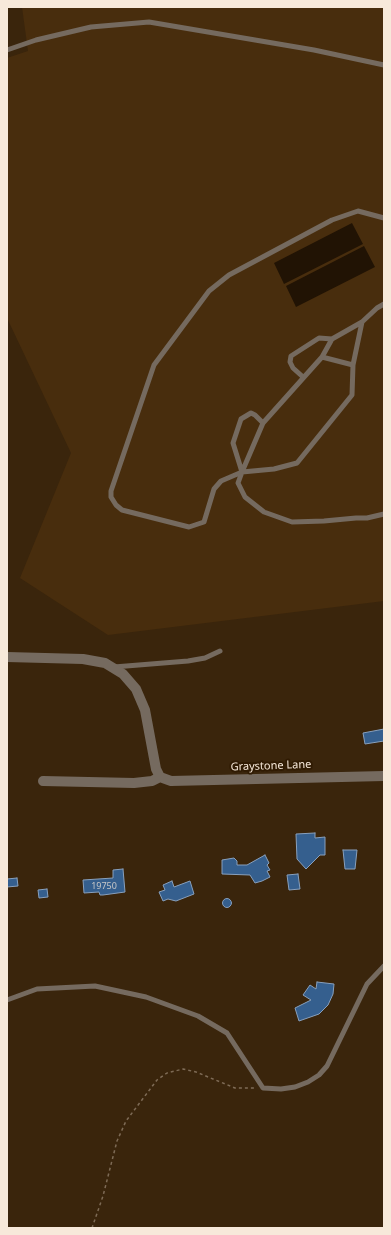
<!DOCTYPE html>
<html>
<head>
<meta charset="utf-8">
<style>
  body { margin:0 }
  #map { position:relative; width:391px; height:1235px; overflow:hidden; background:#3a250c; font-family:"Noto Sans",sans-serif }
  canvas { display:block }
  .frame { position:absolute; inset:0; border:8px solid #f7e9da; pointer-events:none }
</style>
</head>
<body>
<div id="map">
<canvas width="391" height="1235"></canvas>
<div class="frame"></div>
</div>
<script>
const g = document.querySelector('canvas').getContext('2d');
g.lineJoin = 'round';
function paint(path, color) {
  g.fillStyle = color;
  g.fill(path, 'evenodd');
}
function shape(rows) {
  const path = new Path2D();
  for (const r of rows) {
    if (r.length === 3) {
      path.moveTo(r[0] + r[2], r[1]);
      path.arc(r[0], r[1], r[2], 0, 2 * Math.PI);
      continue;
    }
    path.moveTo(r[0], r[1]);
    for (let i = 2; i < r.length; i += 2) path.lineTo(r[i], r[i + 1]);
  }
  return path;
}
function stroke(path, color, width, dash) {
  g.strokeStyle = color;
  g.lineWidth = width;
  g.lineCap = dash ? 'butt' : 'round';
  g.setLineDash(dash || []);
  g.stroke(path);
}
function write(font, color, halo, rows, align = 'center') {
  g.font = font + ' "Noto Sans",sans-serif';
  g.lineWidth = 4;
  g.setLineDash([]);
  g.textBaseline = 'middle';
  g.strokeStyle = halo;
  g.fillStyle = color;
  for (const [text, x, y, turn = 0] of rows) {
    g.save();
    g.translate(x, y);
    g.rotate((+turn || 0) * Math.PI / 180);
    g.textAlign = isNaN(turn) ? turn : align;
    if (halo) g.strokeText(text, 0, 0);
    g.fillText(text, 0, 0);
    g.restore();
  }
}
paint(shape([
  [22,7,384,7,384,601,108,635,20,578,71,453,7,318,7,58,28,51]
]), '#482d0d');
paint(shape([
  [352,223,363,244,284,284,274,263],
  [364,246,375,267,296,307,286,286]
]), '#211304');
const building = shape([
  [384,729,384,741,365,744,363,733,384,729],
  [315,833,315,838,325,837,325,855,320,855,306,869,297,859,296,834,315,833],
  [343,850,357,850,355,869,345,869,343,850],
  [265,855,269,863,267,865,270,870,267,871,270,877,262,881,255,883,250,875,222,874,222,860,234,858,237,861,237,865,247,865,265,855],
  [123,869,125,892,103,895,100,895,99,892,84,893,83,880,113,878,113,870,123,869],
  [298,874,300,889,289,890,287,875,298,874],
  [17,878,18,886,7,887,7,879,17,878],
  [172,881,174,887,190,881,194,894,176,901,168,899,163,901,159,892,165,890,163,885,172,881],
  [47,889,48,897,39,898,38,890,47,889],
  [227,903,4.5],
  [317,982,334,984,333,994,328,1005,319,1014,299,1021,295,1008,311,1000,303,995,310,985,316,989,317,982]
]);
paint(building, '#355f8e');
stroke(building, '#88a0bd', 1);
stroke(shape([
  [92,1228,103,1196,117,1141,126,1121,157,1080,167,1073,183,1069,196,1072,235,1088,255,1088]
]), '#7e6b56', 1.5, [3, 3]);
stroke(shape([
  [7,50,36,40,91,27,149,22,314,50,384,65],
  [384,304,377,308,362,322,353,365,352,395,297,463,274,469,242,472,238,483,245,497,264,512,292,522,324,521,356,518,367,518,384,514],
  [362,322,332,339,322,357,263,423,242,472,221,481,214,489,204,522,189,527,122,510,116,505,111,497,111,491,154,365,209,291,229,275,332,220,358,211,384,218],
  [322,357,353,365],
  [303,377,293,368,290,362,291,356,319,338,332,339],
  [242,472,233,443,241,419,251,413,255,415,263,423],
  [114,667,188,661,205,658,220,651],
  [7,1000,37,989,95,986,146,997,198,1016,227,1033,263,1088,281,1089,295,1087,308,1082,319,1075,327,1066,367,984,384,966]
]), '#756a5f', 5);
stroke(shape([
  [7,657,83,659,105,663,123,674,136,689,145,710,156,769,160,777,171,781,384,776],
  [43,781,134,783,152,781,160,777]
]), '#756a5f', 10);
write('9px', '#c6c6c7', null, [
  ["19750",104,886]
]);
write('11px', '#f7e9da', '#301b03', [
  ["Graystone Lane",271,766,-2]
]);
</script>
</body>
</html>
